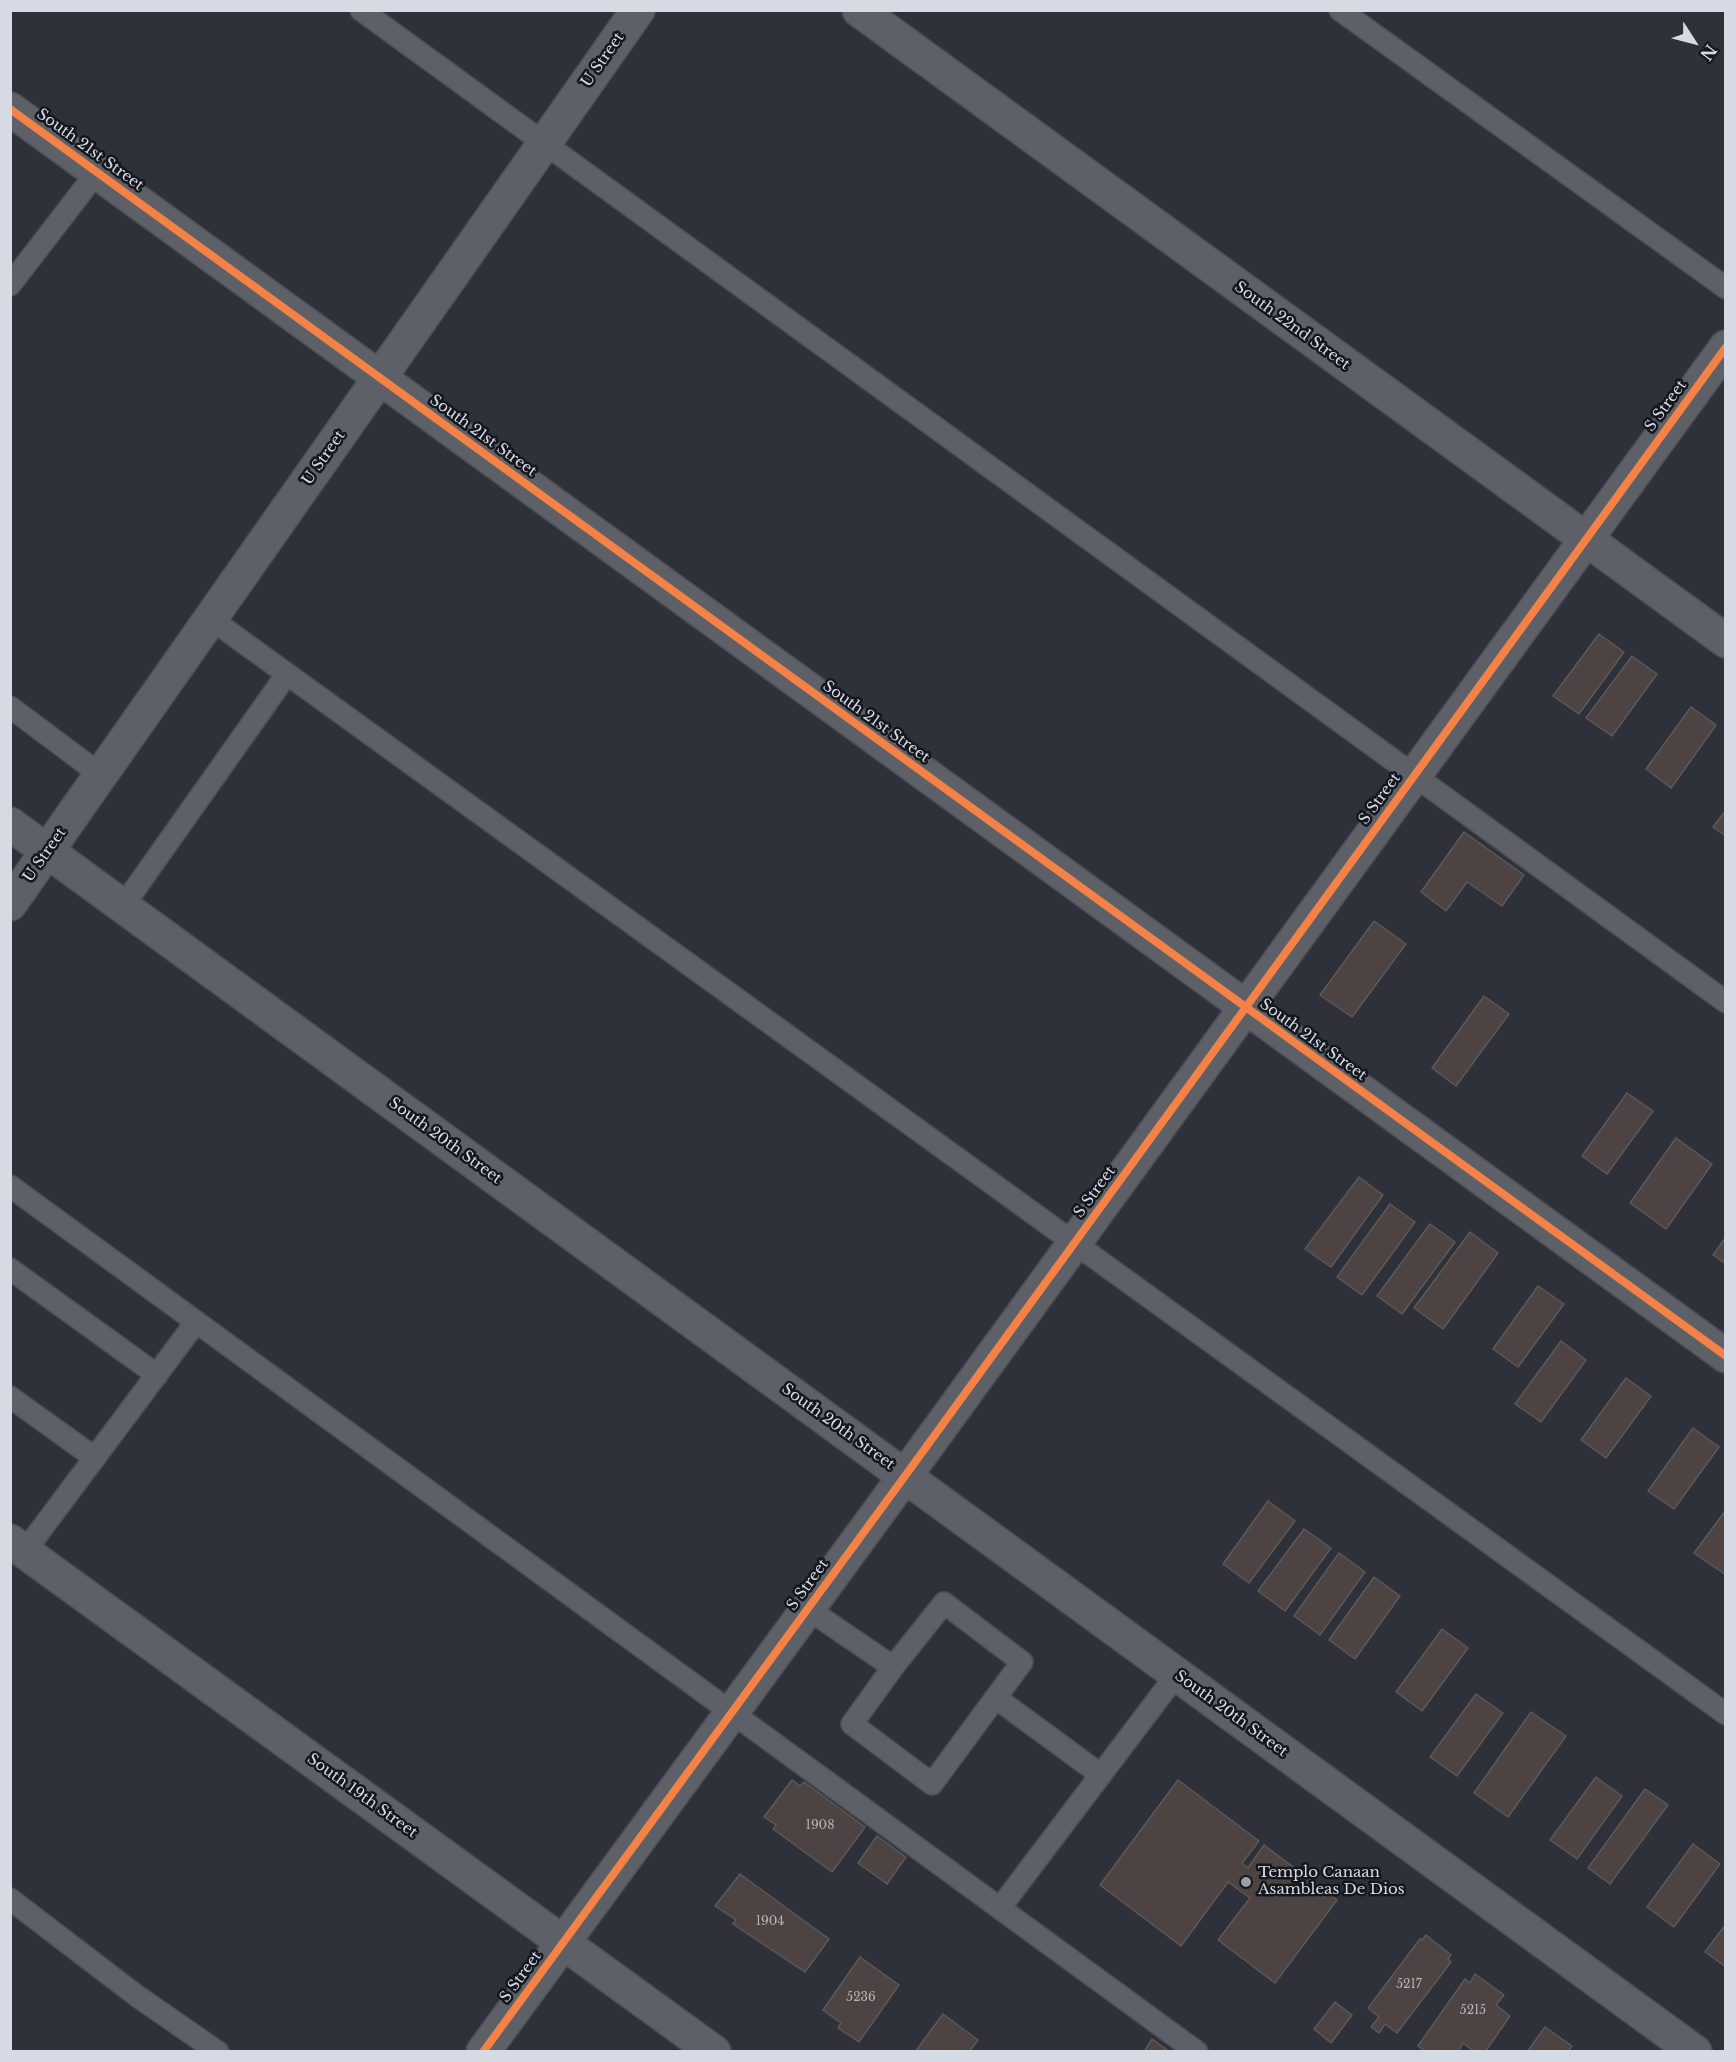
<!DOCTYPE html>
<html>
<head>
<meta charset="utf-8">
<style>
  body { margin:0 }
  #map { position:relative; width:1736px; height:2062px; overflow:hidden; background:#2e3139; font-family:"Libre Baskerville",serif }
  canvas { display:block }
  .frame { position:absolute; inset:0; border:12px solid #d6dae4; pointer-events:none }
  .north { position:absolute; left:1664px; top:12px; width:60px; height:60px; -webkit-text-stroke:4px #14171e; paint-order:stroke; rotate:126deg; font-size:16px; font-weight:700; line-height:24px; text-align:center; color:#d6dae4 }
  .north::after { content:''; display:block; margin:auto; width:21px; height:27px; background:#d6dae4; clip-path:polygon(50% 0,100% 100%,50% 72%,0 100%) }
</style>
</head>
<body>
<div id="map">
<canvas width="1736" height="2062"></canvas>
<div class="frame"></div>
<div class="north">N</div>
</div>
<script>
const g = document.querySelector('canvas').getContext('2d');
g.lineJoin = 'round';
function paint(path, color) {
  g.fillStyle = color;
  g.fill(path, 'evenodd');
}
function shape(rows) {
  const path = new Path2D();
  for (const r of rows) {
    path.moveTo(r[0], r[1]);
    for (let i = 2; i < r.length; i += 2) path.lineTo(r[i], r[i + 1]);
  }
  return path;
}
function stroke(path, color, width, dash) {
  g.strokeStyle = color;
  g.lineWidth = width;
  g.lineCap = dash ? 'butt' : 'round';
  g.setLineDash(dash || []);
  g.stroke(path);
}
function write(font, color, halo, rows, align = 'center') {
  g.font = font + ' "Libre Baskerville",serif';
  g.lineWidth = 5;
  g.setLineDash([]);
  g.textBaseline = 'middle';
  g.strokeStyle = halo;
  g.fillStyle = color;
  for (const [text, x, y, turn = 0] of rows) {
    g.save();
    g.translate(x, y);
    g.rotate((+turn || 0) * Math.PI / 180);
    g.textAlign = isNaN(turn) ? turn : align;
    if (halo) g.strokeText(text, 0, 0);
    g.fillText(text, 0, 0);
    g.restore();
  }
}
const building = shape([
  [1599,634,1624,652,1579,714,1553,696,1599,634],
  [1632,656,1657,674,1612,736,1586,718,1632,656],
  [1691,707,1716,725,1671,788,1646,769,1691,707],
  [1726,810,1726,836,1713,827,1726,810],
  [1464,832,1524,875,1502,906,1467,882,1446,911,1421,892,1464,832],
  [1374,921,1406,944,1352,1017,1320,995,1374,921],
  [1484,996,1509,1014,1456,1086,1432,1068,1484,996],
  [1627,1093,1653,1111,1607,1174,1582,1156,1627,1093],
  [1676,1138,1712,1164,1666,1229,1630,1203,1676,1138],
  [1359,1177,1383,1195,1331,1267,1305,1249,1359,1177],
  [1390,1204,1415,1222,1362,1295,1337,1277,1390,1204],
  [1430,1224,1455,1242,1402,1314,1377,1296,1430,1224],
  [1470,1232,1498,1253,1443,1329,1414,1308,1470,1232],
  [1726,1237,1726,1264,1713,1255,1726,1237],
  [1538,1286,1564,1304,1518,1367,1493,1349,1538,1286],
  [1561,1341,1586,1360,1541,1422,1515,1404,1561,1341],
  [1626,1378,1651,1396,1606,1458,1581,1440,1626,1378],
  [1693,1428,1719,1447,1674,1509,1648,1491,1693,1428],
  [1268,1501,1295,1521,1249,1583,1223,1564,1268,1501],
  [1726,1510,1726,1575,1694,1553,1726,1510],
  [1304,1529,1331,1548,1285,1611,1258,1591,1304,1529],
  [1339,1553,1365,1572,1320,1635,1294,1616,1339,1553],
  [1374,1577,1400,1596,1355,1659,1329,1640,1374,1577],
  [1442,1629,1468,1648,1422,1711,1396,1692,1442,1629],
  [1476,1694,1503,1713,1457,1776,1430,1757,1476,1694],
  [1531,1712,1566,1736,1508,1817,1474,1793,1531,1712],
  [1596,1777,1622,1796,1577,1859,1550,1840,1596,1777],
  [792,1780,800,1786,804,1782,865,1827,832,1872,773,1829,776,1825,764,1817,792,1780],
  [1178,1780,1259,1841,1242,1863,1248,1868,1264,1845,1337,1900,1275,1983,1218,1940,1250,1898,1228,1882,1181,1946,1100,1885,1178,1780],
  [1645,1789,1668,1805,1610,1884,1588,1868,1645,1789],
  [877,1836,906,1857,887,1884,858,1863,877,1836],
  [1693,1844,1720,1864,1674,1927,1647,1907,1693,1844],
  [740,1874,829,1939,805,1972,733,1924,736,1920,715,1906,740,1874],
  [1726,1924,1726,1967,1705,1952,1726,1924],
  [1426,1935,1451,1955,1448,1959,1451,1962,1397,2033,1385,2024,1379,2033,1371,2027,1379,2017,1368,2008,1420,1939,1422,1940,1426,1935],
  [860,1957,899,1985,859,2042,838,2028,841,2023,823,2010,860,1957],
  [1475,1974,1504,1995,1496,2005,1510,2016,1485,2052,1475,2052,1463,2043,1458,2052,1426,2052,1418,2046,1465,1979,1470,1983,1475,1974],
  [1335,2002,1352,2015,1331,2043,1314,2029,1335,2002],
  [943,2014,978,2040,969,2052,915,2052,943,2014],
  [1545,2027,1572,2046,1568,2052,1527,2052,1545,2027],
  [1152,2039,1170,2052,1144,2052,1152,2039]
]);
paint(building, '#4c4342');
stroke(building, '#5c595b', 1.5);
const service = shape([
  [361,10,1726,1002],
  [1340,10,1726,288],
  [10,285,97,172],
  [211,619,1726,1714],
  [10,707,101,775],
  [123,906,287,674],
  [10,1186,1197,2052],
  [10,1269,157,1375],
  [10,1397,95,1458],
  [25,1551,196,1322],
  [808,1609,893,1667,852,1724,932,1784,1022,1662,944,1603,893,1667],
  [996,1698,1101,1775],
  [10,1899,137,1996,218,2052],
  [1000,1908,1177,1674]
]);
const minor = shape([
  [859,10,1726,641],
  [10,109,1726,1356],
  [10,904,638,10],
  [10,1541,714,2052],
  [483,2052,905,1476,1726,347]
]);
const tertiary = shape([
  [10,824,1695,2052]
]);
stroke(service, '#4a4c53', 24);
stroke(minor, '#4a4c53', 36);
stroke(tertiary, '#4a4c53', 36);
stroke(service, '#5e6067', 21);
stroke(minor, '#5e6067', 33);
stroke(tertiary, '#5e6067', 33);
stroke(shape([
  [10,109,1726,1356],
  [483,2052,905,1476,1726,347]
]), '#f48246', 8);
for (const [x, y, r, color] of [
  [1246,1882,6,"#9b9fa8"]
]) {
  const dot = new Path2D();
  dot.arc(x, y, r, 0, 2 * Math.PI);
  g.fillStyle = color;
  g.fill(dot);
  stroke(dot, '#14171e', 2);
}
write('12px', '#b4b4bc', null, [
  ["1908",820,1826],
  ["1904",770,1922],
  ["5217",1409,1985],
  ["5236",861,1998],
  ["5215",1473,2011]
]);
write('15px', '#d6dae4', '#14171e', [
  ["U Street",603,60,-55],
  ["South 21st Street",90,150,36],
  ["South 22nd Street",1292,326,36],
  ["S Street",1666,406,-54],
  ["South 21st Street",483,436,36],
  ["U Street",324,458,-55],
  ["South 21st Street",876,722,36],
  ["S Street",1380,799,-54],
  ["U Street",45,855,-55],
  ["South 21st Street",1313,1040,36],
  ["South 20th Street",445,1141,36],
  ["S Street",1095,1192,-54],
  ["South 20th Street",838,1427,36],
  ["S Street",808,1585,-54],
  ["South 20th Street",1231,1714,36],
  ["South 19th Street",362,1796,36],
  ["S Street",521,1977,-54]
]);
write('15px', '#d6dae4', '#14171e', [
  ["Templo Canaan",1258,1873],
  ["Asambleas De Dios",1258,1890]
], 'left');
</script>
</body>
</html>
